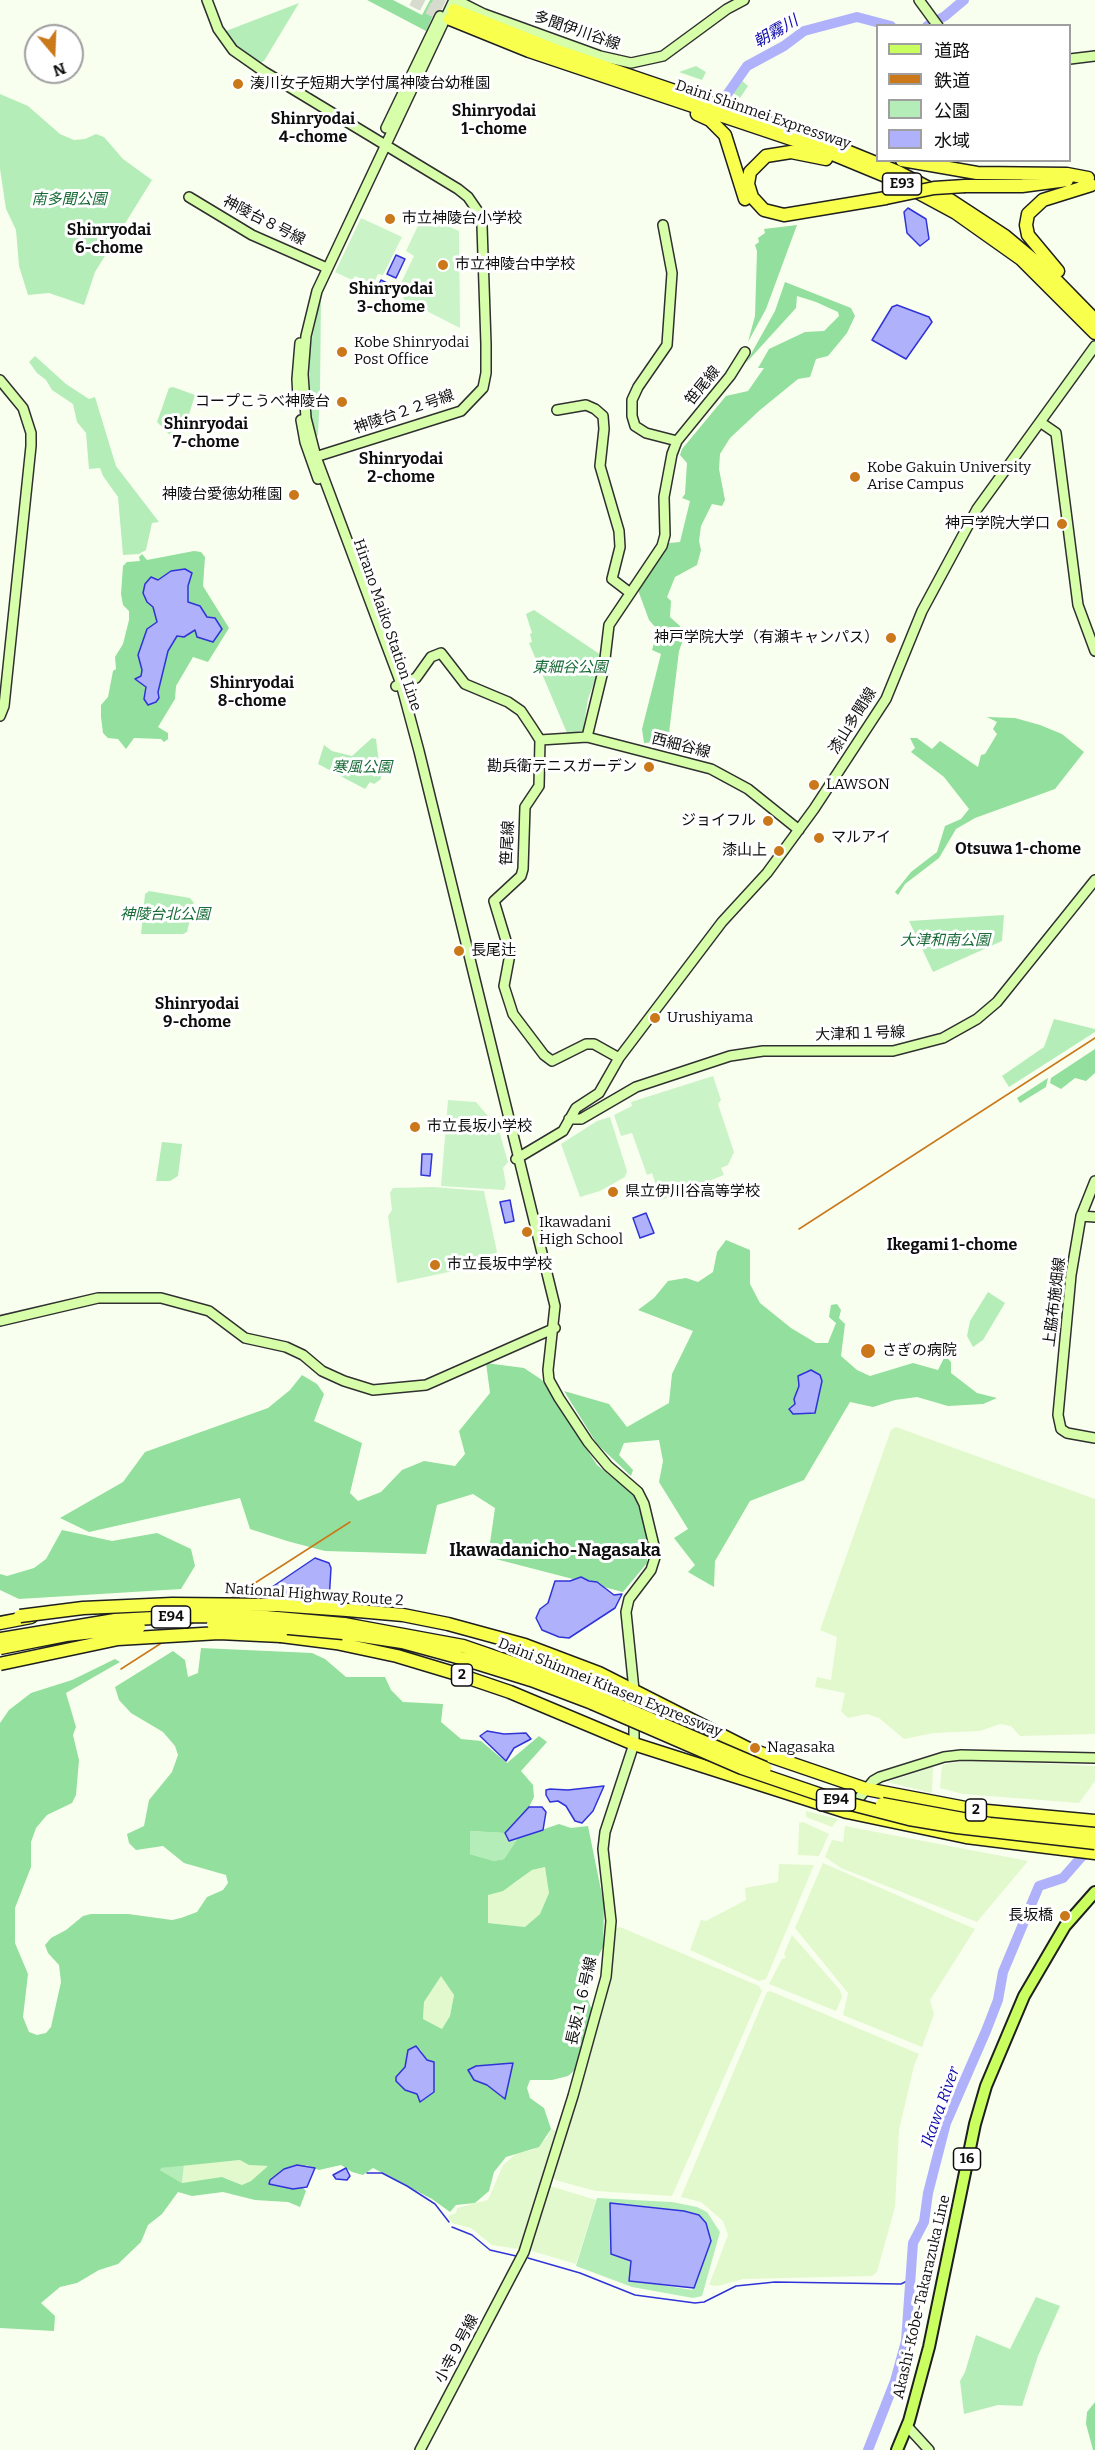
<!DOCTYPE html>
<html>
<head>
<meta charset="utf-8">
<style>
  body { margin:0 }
  #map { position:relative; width:1095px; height:2450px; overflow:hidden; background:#f9ffef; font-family:Bitter,"Noto Sans JP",serif }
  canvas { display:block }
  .legend { position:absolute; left:876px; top:24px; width:195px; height:138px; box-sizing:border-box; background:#fff; border:2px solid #9f9f9f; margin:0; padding:8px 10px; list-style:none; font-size:18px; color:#0e0e0e }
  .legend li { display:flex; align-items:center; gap:12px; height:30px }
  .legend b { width:30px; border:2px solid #9f9f9f }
  .north { position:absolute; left:24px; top:24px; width:60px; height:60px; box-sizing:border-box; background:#fff; border:2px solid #9f9f9f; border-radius:50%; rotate:161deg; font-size:16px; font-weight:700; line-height:24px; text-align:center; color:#0e0e0e }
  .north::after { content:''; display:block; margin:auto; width:21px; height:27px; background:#ca781a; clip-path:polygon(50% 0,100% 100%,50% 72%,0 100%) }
</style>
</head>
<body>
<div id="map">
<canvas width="1095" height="2450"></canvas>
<ul class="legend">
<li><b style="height:8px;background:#c9ff5f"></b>道路</li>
<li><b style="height:8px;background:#ca781a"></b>鉄道</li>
<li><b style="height:16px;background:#b5edb9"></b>公園</li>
<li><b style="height:16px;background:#afb2fb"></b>水域</li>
</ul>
<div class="north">N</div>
</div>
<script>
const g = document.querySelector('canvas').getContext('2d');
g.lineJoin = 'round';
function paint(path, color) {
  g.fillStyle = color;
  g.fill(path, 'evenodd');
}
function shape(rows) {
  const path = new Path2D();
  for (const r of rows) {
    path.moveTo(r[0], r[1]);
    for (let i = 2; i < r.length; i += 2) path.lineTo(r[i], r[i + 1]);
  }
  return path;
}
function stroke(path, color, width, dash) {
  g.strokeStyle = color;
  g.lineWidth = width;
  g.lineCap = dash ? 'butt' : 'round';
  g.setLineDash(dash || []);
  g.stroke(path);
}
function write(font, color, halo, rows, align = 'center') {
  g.font = font + ' Bitter,"Noto Sans JP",serif';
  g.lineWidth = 6;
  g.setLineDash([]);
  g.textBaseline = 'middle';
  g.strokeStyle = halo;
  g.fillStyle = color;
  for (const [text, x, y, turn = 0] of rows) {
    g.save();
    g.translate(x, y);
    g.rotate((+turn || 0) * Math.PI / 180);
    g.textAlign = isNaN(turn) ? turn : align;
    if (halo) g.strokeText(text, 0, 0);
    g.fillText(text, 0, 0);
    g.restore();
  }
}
paint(shape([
  [896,1427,1095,1499,1095,1734,1020,1736,1011,1726,1000,1724,980,1731,934,1733,904,1739,879,1718,867,1714,848,1718,841,1711,845,1693,815,1687,817,1677,831,1680,837,1637,820,1630,891,1430],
  [968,1760,1095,1766,1095,1781,1079,1803,963,1794,940,1788,942,1765],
  [933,1767,932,1793,887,1782,932,1767],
  [806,1811,838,1819,832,1827,806,1817],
  [803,1822,829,1834,819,1856,798,1855,799,1823],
  [845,1826,1028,1861,977,1922,841,1868,825,1857,832,1840,843,1842],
  [823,1863,975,1929,930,2000,934,2014,922,2047,843,2015,848,1993,795,1928],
  [779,1864,814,1865,766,1979,759,1981,690,1950,701,1920,706,1921,746,1900,745,1888,778,1882],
  [545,1867,549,1893,540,1914,525,1927,488,1923,488,1895,515,1883,532,1870],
  [620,1927,759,1986,762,1991,672,2196,596,2191,555,2180,553,2176,590,2056,607,1994,614,1929],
  [792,1935,840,1990,842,1997,836,2011,769,1984,782,1959,786,1958,784,1954],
  [441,1975,454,1995,450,2016,442,2029,423,2019,424,2002],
  [770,1991,919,2054,914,2066,899,2130,895,2207,877,2272,872,2276,743,2279,718,2286,709,2285,728,2235,723,2221,701,2202,681,2197,767,1992],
  [551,2129,556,2131,527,2232,519,2249,492,2245,471,2228,452,2223,448,2216,456,2213,457,2208,488,2200,503,2165,517,2153,533,2150,547,2138],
  [241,2160,249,2165,268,2166,251,2181,242,2185,226,2178,182,2183,184,2165],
  [550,2186,596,2200,576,2264,532,2251,531,2248]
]), '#e2f8cd');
paint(shape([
  [299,3,264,61,259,63,239,50,228,38,226,31],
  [696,66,706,72,702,80,679,72],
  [740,79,748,86,740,98,732,92],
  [0,94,28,106,60,134,74,140,85,139,96,134,104,137,123,159,152,180,95,272,84,305,49,293,28,295,19,266,16,230,6,209,0,169],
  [321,296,320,392,318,435,315,438,310,409,309,353],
  [35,356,66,384,89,399,95,397,116,466,159,522,152,523,146,550,139,554,123,555,118,497,103,476,100,468,89,469,86,433,77,422,73,404,52,390,46,380,37,373,29,362],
  [173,387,195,395,181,440,176,441,157,422,169,388],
  [534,610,601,655,600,667,588,699,583,731,567,733,529,643,532,642,530,634,532,633,526,614],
  [372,738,376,739,381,779,374,784,370,782,365,789,318,764,324,745,332,751,352,756],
  [149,891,190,898,194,903,187,932,183,934,141,934,145,894],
  [1004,915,1002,941,933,972,909,921],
  [1054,1019,1095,1029,1095,1032,1009,1087,1002,1076,1044,1047],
  [162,1142,182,1144,178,1176,170,1181,156,1181],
  [988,1292,1005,1303,983,1340,973,1347,967,1336,970,1321],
  [470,1831,505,1833,509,1841,518,1838,504,1859,494,1861,470,1854],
  [184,2165,182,2183,160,2170,160,2168],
  [597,2198,672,2202,697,2207,707,2212,720,2232,702,2296,693,2298,632,2287,576,2266],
  [711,2241,692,2290,629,2280,631,2261],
  [1036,2297,1060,2306,1038,2356,1022,2406,998,2405,964,2414,960,2381,965,2372,976,2335,1010,2349]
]), '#b5edb9');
paint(shape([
  [367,0,393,0,422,15,430,0,440,0,426,31],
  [797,225,766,309,748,342,755,316,757,251,755,245,759,242,758,238,765,233,764,229],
  [785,282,851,308,855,316,847,333,828,356,816,359,810,377,798,379,760,410,730,438,720,454,719,469,725,500,722,506,712,504,701,526,699,541,701,550,697,565,675,577,667,597,671,601,670,617,680,626,683,640,679,651,668,741,644,743,642,729,661,654,652,650,658,630,649,620,638,590,669,543,680,542,690,501,682,498,685,494,687,463,680,455,682,449,726,396,748,391,764,368,758,368,769,349,805,332,824,331,839,316,838,312,816,302,797,296,796,308,746,363,775,311],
  [194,551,201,552,205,557,203,586,229,628,208,662,193,657,176,686,175,699,158,727,168,733,168,739,164,742,161,739,134,738,126,749,118,739,108,738,103,733,101,717,101,705,108,697,113,671,116,669,115,657,123,644,129,620,129,611,123,605,121,594,123,566,127,562,140,561,139,557,142,554,147,560],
  [987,717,1015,718,1040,725,1062,734,1084,752,1055,789,975,818,956,829,939,858,905,884,898,895,895,892,911,872,937,852,945,826,961,819,969,809,944,777,911,752,915,748,910,738,917,738,932,749,940,741,978,767,981,755,985,754,997,734,993,729,997,722],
  [1095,1049,1095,1073,1086,1081,1075,1078,1061,1089,1050,1083,1051,1078],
  [1048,1078,1046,1087,1020,1103,1017,1098],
  [726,1240,750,1250,750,1284,760,1303,791,1328,816,1343,828,1343,836,1323,829,1317,831,1305,837,1304,841,1310,839,1318,845,1324,841,1356,857,1370,870,1376,913,1363,938,1370,944,1358,948,1359,951,1362,951,1373,977,1393,997,1398,983,1404,948,1406,917,1397,895,1400,873,1407,850,1402,804,1480,750,1501,715,1561,714,1587,688,1572,695,1565,674,1538,688,1529,659,1482,663,1461,659,1440,624,1443,619,1455,633,1470,631,1476,597,1444,564,1391,609,1404,627,1427,669,1403,672,1374,693,1331,638,1310,654,1298,668,1281,686,1278,698,1282,713,1272,717,1252],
  [806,1371,820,1375,815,1413,793,1414,789,1408,795,1404,794,1399,799,1386,798,1382],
  [486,1363,524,1368,542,1380,597,1465,635,1496,647,1533,647,1563,623,1592,488,1557,495,1508,473,1494,437,1505,426,1554,325,1551,287,1541,250,1529,240,1498,89,1532,60,1518,123,1482,145,1452,268,1408,290,1390,302,1375,317,1384,324,1394,314,1421,362,1443,350,1493,358,1501,381,1492,402,1470,424,1461,455,1466,465,1454,459,1431,490,1393],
  [62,1530,112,1541,157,1533,191,1549,195,1566,181,1589,19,1599,0,1590,0,1574,7,1576,34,1568,46,1559],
  [201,1648,312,1653,325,1659,346,1677,385,1677,391,1690,403,1702,443,1704,441,1722,461,1739,481,1741,507,1763,539,1736,547,1742,521,1771,533,1785,534,1797,529,1807,505,1833,470,1831,470,1854,494,1861,504,1859,518,1838,559,1824,571,1828,588,1826,604,1905,603,1947,590,1972,587,1998,592,2010,575,2070,568,2076,552,2080,530,2080,527,2088,530,2098,544,2108,551,2129,539,2147,506,2157,494,2172,489,2191,475,2203,456,2205,450,2212,432,2199,373,2168,363,2175,352,2172,341,2165,319,2170,306,2165,293,2189,302,2187,306,2191,300,2207,288,2202,255,2200,223,2192,192,2196,178,2192,162,2214,148,2225,141,2242,118,2264,99,2270,77,2283,60,2287,41,2303,55,2316,54,2331,0,2328,0,1723,9,1710,31,1693,72,1680,115,1659,120,1662,66,1693,76,1727,73,1735,79,1760,76,1795,72,1803,47,1815,36,1828,31,1842,31,1867,15,1908,15,1943,28,1974,23,2017,29,2032,37,2035,46,2033,51,2027,61,1982,59,1965,48,1953,45,1945,51,1938,66,1930,83,1916,91,1914,128,1914,172,1920,181,1918,197,1912,207,1897,223,1890,228,1883,226,1875,184,1863,163,1846,136,1850,129,1843,127,1834,144,1826,149,1800,172,1772,178,1755,175,1746,163,1732,131,1713,119,1700,115,1687,173,1651,185,1660,188,1677,198,1673],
  [545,1867,549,1893,540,1914,525,1927,488,1923,488,1895,503,1891,532,1870],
  [441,1976,454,1995,450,2016,442,2029,423,2019,424,2002],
  [420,2049,427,2060,417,2094,396,2077],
  [510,2073,505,2099,504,2099,487,2085],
  [240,2160,249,2165,268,2166,251,2181,242,2185,222,2177,182,2183,160,2170,161,2168],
  [1095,2402,1095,2450,1093,2450,1086,2424,1087,2412]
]), '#93df9d');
paint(shape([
  [423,215,459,231,460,328,403,299,408,290,400,285,414,256,406,251],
  [361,218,402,237,383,275,378,274,373,284,355,276,352,280,335,272],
  [713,1076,721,1100,718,1104,734,1152,728,1165,721,1168,724,1175,661,1200,652,1173,647,1175,632,1133,621,1136,614,1115,632,1106,631,1102],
  [448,1100,476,1102,488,1116,491,1129,495,1129,500,1134,508,1162,503,1168,506,1184,504,1190,441,1186],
  [610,1117,627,1171,625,1177,600,1191,580,1197,561,1144,597,1121],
  [434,1187,484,1191,497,1252,491,1263,397,1283,388,1216,392,1210,390,1193,393,1188]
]), '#cbf3c8');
const water = shape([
  [908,208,926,219,929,239,920,246,907,233,904,212,908,208],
  [396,255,405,259,396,278,387,274,396,255],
  [381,280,401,290,396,299,376,290,381,280],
  [897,305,929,317,932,322,906,359,872,340,892,307,897,305],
  [185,569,192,573,188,586,188,602,200,606,207,617,215,618,222,629,213,642,197,637,195,630,184,637,177,636,168,651,158,692,159,698,156,702,148,705,144,699,146,687,135,679,141,676,142,670,138,655,147,629,157,622,153,607,147,602,143,593,145,584,151,577,158,580,171,571,185,569],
  [422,1154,432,1154,430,1176,421,1175,422,1154],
  [510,1200,514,1221,505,1223,500,1202,510,1200],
  [646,1213,654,1233,640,1238,633,1218,646,1213],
  [811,1370,820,1375,822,1381,815,1413,793,1414,789,1409,795,1404,794,1399,799,1386,798,1376,811,1370],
  [315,1558,329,1563,331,1568,329,1601,274,1598,271,1594,272,1587,315,1558],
  [581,1577,589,1581,597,1582,614,1595,622,1594,615,1608,569,1638,559,1637,542,1630,536,1618,540,1609,548,1603,555,1581,570,1581,581,1577],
  [487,1731,504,1734,526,1733,531,1739,514,1748,506,1761,480,1736,487,1731],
  [604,1786,593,1811,582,1823,575,1821,566,1806,558,1801,550,1802,546,1795,546,1790,550,1789,568,1790,604,1786],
  [529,1807,542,1807,546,1812,543,1830,509,1841,505,1833,529,1807],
  [416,2046,427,2060,434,2062,434,2092,420,2102,417,2094,405,2090,396,2081,396,2077,405,2067,408,2050,416,2046],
  [513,2063,505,2099,487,2085,474,2080,468,2070,476,2066,513,2063],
  [297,2165,315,2168,307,2187,293,2189,269,2184,270,2180,284,2169,297,2165],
  [346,2168,350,2176,347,2180,336,2179,333,2175,346,2168],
  [610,2203,684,2211,699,2215,706,2223,711,2241,694,2288,629,2281,631,2261,611,2254,610,2203]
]);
paint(water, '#afb2fb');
stroke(water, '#3033d8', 1.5);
stroke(shape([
  [367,2173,382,2173,407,2186,435,2204,449,2222],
  [452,2227,472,2235,490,2250,516,2256],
  [528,2258,580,2273,635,2295,695,2303,704,2302,736,2286,775,2282,901,2284,907,2281,910,2274]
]), '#3033d8', 1.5);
stroke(shape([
  [927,26,945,16,964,0],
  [726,96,747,66,784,46,804,31,857,17,891,26],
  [868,2450,895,2381,906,2341,913,2243,924,2222,928,2193,946,2123,986,2031,998,2000,1003,1972,1039,1886,1063,1878,1091,1846]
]), '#afb2fb', 10);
stroke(shape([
  [412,0,450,19],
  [433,0,454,10]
]), '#d6dbcd', 12, [12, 6]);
const secondary = shape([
  [207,0,218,29,233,50,263,71,458,189,468,197,479,213,482,226,486,344,486,373,483,388,461,411,312,458],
  [919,0,938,26],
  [458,1,484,14,600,56,631,63,663,56,727,9,744,0],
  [1070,59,1095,56],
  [386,128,440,16],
  [189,197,252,235,327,268],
  [663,225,672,273,667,345,638,387,632,400,632,416,635,426,646,433,677,441],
  [0,380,23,408,31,433,31,446,4,706,0,716],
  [298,398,297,379,300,343],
  [557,410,586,405,595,409,603,416,604,429,600,466,619,531,620,547,612,579,629,592],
  [301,420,305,442,318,479],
  [1040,422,1056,433,1078,605,1095,651],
  [396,686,416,678,431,657,441,653,465,684,508,702,521,711,533,729,540,740,539,786,525,807,523,869,521,876,494,901,510,954,504,986,513,1014,544,1055,552,1061,586,1044,594,1044,619,1058],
  [587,737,604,667,609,625,662,546,665,535,664,497,672,454,677,441,730,376,745,352],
  [540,740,587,737,711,769,748,789,799,830],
  [569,1119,581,1119,636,1087,730,1056,763,1051,893,1051,943,1038,977,1019,997,1002,1095,880],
  [516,1159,563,1131,576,1108,599,1093,619,1058,722,922,767,873,814,809,886,699,922,611,977,509,1095,346],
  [1095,1181,1081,1216,1071,1275,1058,1415,1061,1429,1067,1433,1095,1438],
  [1081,1216,1095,1217],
  [0,1321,98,1298,161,1298,209,1311,245,1338,286,1347,303,1355,322,1371,344,1381,373,1390,426,1385,555,1328],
  [851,1808,873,1781,880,1777,944,1757,961,1755,1095,1758],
  [907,2426,929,2450],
  [420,2450,524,2252,573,2096,606,1977,611,1921,603,1849,605,1832,634,1744,634,1690,626,1612,629,1599,651,1570,656,1554,644,1504,638,1492,608,1466,588,1442,559,1398,549,1380,548,1370,555,1306,419,751,401,684,316,457,306,418,303,374,306,336,317,291,454,0]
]);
const primary = shape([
  [897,2450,909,2421,929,2347,975,2124,986,2086,1024,1996,1065,1926,1095,1892]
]);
const highway = shape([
  [454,10,560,52,822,141,898,172,944,196,1005,236,1047,271,1095,320],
  [450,19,529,51,818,148,893,179,956,213,1021,259,1095,333],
  [697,114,710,120,725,135,745,199],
  [826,159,791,152,766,156,750,172,748,184,752,197,764,210,784,215,886,198],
  [902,160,977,173,1067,174,1088,178],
  [965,186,1022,186,1067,180],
  [1058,271,1028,235,1026,225,1028,214,1043,200,1091,185],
  [347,1610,403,1615,448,1624,525,1645,599,1673,749,1749,866,1789,976,1810,1095,1821],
  [0,1623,31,1617],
  [344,1624,463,1646,533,1670,595,1695],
  [343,1633,402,1642,457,1657,531,1680,592,1703],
  [281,1636,336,1643,397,1656,457,1674,510,1692,634,1744,847,1812,966,1837,1095,1853]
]);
stroke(secondary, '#303030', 12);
stroke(primary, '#1f1f1f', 14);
stroke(highway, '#1f1f1f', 15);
stroke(secondary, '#d7ffaa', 9);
stroke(primary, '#c9ff5f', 10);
stroke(highway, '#f8ff4d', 12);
stroke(shape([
  [799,1229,1095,1038],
  [121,1669,350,1522]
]), '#ca781a', 1.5);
const highwayBridge = shape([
  [886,198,934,188,965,186],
  [20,1616,83,1608,172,1604,277,1605,347,1610],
  [213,1624,267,1626,343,1633],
  [0,1639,115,1620,192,1616,266,1617,344,1624],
  [0,1648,66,1635,139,1627],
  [0,1664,118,1639,219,1633,281,1636],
  [599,1697,765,1768],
  [592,1703,742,1768,839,1801,909,1819,957,1827,1095,1843],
  [882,1804,990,1824,1095,1834]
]);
stroke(highwayBridge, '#1f1f1f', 15, []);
stroke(highwayBridge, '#f8ff4d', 12);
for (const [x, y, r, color] of [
  [238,84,6,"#ca781a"],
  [390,219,6,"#ca781a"],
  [443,265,6,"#ca781a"],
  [342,352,6,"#ca781a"],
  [342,402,6,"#ca781a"],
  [855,477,6,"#ca781a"],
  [294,495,6,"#ca781a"],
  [1062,524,6,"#ca781a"],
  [891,638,6,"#ca781a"],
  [649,767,6,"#ca781a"],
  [814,785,6,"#ca781a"],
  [768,821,6,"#ca781a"],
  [819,838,6,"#ca781a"],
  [779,851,6,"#ca781a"],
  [459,951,6,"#ca781a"],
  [655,1018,6,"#ca781a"],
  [415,1127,6,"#ca781a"],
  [613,1192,6,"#ca781a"],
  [527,1232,6,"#ca781a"],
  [435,1265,6,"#ca781a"],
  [868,1351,8,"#ca781a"],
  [755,1748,6,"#ca781a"],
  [1065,1916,6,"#ca781a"]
]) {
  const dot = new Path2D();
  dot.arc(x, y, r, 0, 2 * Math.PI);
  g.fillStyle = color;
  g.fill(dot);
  stroke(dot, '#fff', 2);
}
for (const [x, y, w] of [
  [902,184,39],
  [171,1617,39],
  [462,1675,21],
  [836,1800,39],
  [976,1810,21],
  [967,2159,27]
]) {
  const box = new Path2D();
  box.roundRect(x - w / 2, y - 11, w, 22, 4.5);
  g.fillStyle = '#fff';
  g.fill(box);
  stroke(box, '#0e0e0e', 1.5);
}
write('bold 14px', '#0e0e0e', null, [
  ["E93",902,184],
  ["E94",171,1617],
  ["2",462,1675],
  ["E94",836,1800],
  ["2",976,1810],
  ["16",967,2159]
]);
write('15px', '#0e0e0e', '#fff', [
  ["多聞伊川谷線",577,31,19],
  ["Daini Shinmei Expressway",763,115,19],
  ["神陵台８号線",264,221,27],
  ["笹尾線",703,386,-51],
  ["神陵台２２号線",404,412,-19],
  ["Hirano Maiko Station Line",387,625,71],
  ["漆山多聞線",853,721,-58],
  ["西細谷線",681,746,14],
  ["笹尾線",508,843,-87],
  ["大津和１号線",860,1034,-2],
  ["上脇布施畑線",1055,1302,-83],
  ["National Highway Route 2",314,1595,4],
  ["Daini Shinmei Kitasen Expressway",610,1688,22],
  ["長坂１６号線",582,2001,-77],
  ["Akashi-Kobe-Takarazuka Line",922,2297,-77],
  ["小寺９号線",457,2349,-62]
]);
write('15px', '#0e0e0e', '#fff', [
  ["湊川女子短期大学付属神陵台幼稚園",250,84],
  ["市立神陵台小学校",402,219],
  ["市立神陵台中学校",455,265],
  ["Kobe Shinryodai",354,343],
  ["Post Office",354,360],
  ["コープこうべ神陵台",330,402,"right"],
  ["Kobe Gakuin University",867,468],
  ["Arise Campus",867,485],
  ["神陵台愛徳幼稚園",282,495,"right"],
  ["神戸学院大学口",1050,524,"right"],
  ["神戸学院大学（有瀬キャンパス）",879,638,"right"],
  ["勘兵衛テニスガーデン",637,767,"right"],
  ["LAWSON",826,785],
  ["ジョイフル",756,821,"right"],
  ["マルアイ",831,838],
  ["漆山上",767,851,"right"],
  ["長尾辻",471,951],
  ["Urushiyama",667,1018],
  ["市立長坂小学校",427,1127],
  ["県立伊川谷高等学校",625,1192],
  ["Ikawadani",539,1223],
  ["High School",539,1240],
  ["市立長坂中学校",447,1265],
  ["さぎの病院",882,1351],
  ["Nagasaka",767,1748],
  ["長坂橋",1053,1916,"right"]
], 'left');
write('italic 15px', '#196c38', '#fff', [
  ["南多聞公園",69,200],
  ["東細谷公園",570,668],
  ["寒風公園",362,768],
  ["神陵台北公園",165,915],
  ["大津和南公園",945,941]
]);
write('italic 16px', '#0f0cab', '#fff', [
  ["朝霧川",776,32,-30],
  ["Ikawa River",941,2107,-70]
]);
write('bold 16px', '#0e0e0e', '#fff', [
  ["Shinryodai",494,112],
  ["1-chome",494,130],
  ["Shinryodai",313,120],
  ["4-chome",313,138],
  ["Shinryodai",109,231],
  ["6-chome",109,249],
  ["Shinryodai",391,290],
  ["3-chome",391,308],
  ["Shinryodai",206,425],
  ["7-chome",206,443],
  ["Shinryodai",401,460],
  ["2-chome",401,478],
  ["Shinryodai",252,684],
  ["8-chome",252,702],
  ["Otsuwa 1-chome",1018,850],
  ["Shinryodai",197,1005],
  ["9-chome",197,1023],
  ["Ikegami 1-chome",952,1246]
]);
write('bold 18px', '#0e0e0e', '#fff', [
  ["Ikawadanicho-Nagasaka",555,1551]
]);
</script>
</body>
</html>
